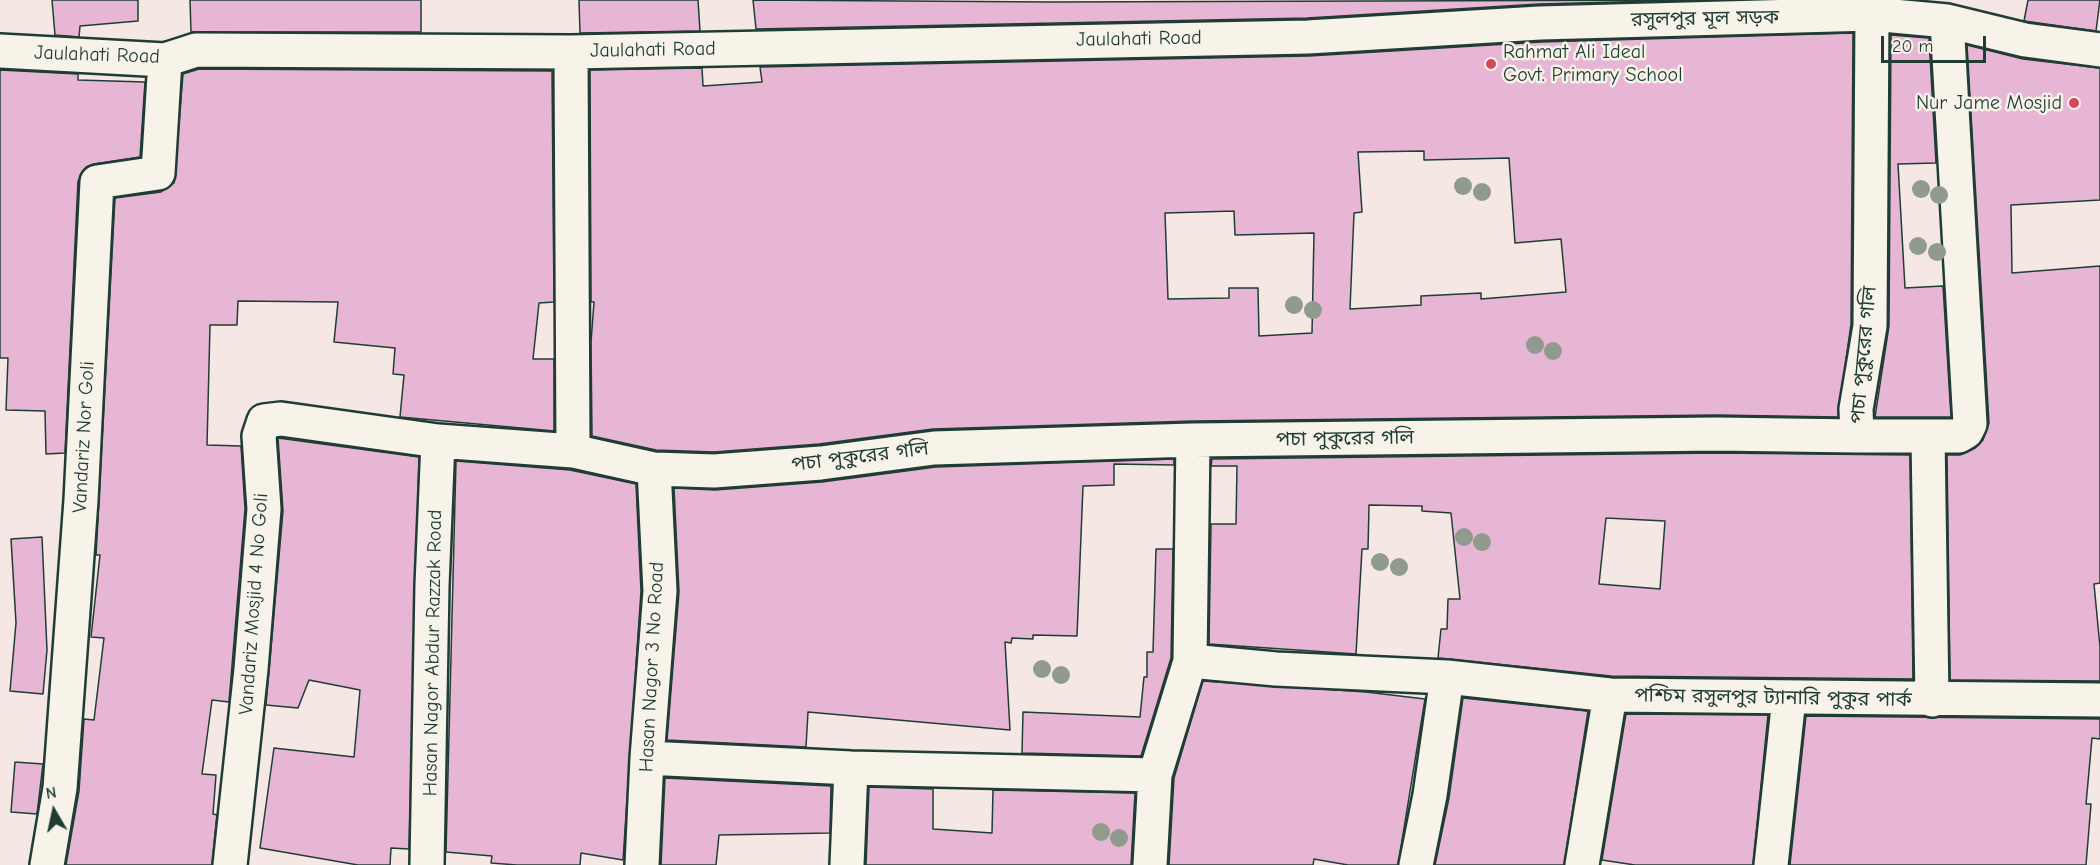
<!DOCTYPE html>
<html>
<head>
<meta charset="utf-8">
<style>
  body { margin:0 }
  #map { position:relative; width:2100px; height:865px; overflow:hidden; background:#f4e7e4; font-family:"Comic Neue",sans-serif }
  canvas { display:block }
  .north { position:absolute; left:24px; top:781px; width:60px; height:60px; -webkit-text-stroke:4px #f7f3e8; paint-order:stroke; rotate:351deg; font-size:16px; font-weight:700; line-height:24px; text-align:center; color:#1f3d34 }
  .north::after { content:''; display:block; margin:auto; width:21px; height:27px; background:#1f3d34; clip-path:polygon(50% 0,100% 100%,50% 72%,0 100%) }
  .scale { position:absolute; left:1881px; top:36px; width:105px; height:27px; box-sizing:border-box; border:3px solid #1f3d34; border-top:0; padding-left:8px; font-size:18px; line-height:21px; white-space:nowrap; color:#1f3d34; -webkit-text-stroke:4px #f7f3e8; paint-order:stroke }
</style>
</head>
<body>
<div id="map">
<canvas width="2100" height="865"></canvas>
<div class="north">N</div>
<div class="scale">20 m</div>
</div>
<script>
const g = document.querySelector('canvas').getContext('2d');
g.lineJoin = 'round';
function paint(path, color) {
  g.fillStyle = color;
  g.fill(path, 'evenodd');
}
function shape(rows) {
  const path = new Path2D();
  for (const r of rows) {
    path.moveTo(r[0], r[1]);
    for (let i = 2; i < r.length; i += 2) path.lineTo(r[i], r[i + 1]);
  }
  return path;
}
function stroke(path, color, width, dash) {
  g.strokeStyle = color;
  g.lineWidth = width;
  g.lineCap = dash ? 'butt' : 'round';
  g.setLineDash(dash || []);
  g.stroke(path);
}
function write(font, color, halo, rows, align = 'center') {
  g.font = font + ' "Comic Neue","Noto Sans Bengali",sans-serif';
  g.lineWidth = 5;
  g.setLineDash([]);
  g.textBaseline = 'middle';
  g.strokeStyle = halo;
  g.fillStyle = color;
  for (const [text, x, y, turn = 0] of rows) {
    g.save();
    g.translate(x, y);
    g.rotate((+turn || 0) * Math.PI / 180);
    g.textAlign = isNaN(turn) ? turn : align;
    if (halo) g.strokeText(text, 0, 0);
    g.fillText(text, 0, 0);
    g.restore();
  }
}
const building = shape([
  [52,0,138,0,138,21,80,26,79,37,55,35,52,0],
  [190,0,421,0,421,32,191,32,190,0],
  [579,0,698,0,700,31,580,33,579,0],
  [753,0,1051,2,1697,0,1539,4,1307,18,756,29,753,0],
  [2028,0,2100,0,2096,31,2024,21,2028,0],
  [1853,33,1851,324,1838,417,1717,415,1193,421,933,429,819,444,714,452,656,450,592,436,591,342,594,302,591,302,590,70,702,68,703,86,762,82,760,67,1309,56,1541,42,1853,33],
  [1424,151,1424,160,1509,158,1515,243,1561,239,1566,292,1481,299,1481,293,1421,296,1421,305,1350,309,1354,213,1362,212,1358,152,1424,151],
  [1234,211,1235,235,1314,233,1312,333,1259,336,1258,288,1229,288,1229,298,1168,299,1165,213,1234,211],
  [1891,35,1929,38,1936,163,1898,164,1905,288,1943,286,1951,417,1875,417,1889,326,1891,35],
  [1967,45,2023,59,2100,68,2100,200,2011,205,2012,273,2100,266,2100,583,2094,584,2100,647,2100,681,1950,680,1947,455,1960,455,1975,448,1983,440,1989,423,1967,45],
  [199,69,552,71,554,302,539,303,533,359,554,359,554,431,400,417,404,375,393,374,395,348,334,342,338,302,238,301,237,325,210,325,207,445,241,446,245,509,229,702,212,700,202,774,216,775,213,814,217,815,212,865,66,865,79,791,84,719,94,720,104,638,91,637,100,555,96,555,115,198,161,192,174,183,183,74,199,69],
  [0,70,78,74,78,80,145,82,140,157,94,164,86,167,78,181,65,453,46,454,45,411,6,410,8,358,0,358,0,70],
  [278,438,419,457,409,849,391,848,390,865,358,865,260,848,274,748,354,757,360,690,309,680,298,708,266,705,283,511,278,438],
  [1717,453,1910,455,1913,679,1611,676,1438,658,1441,629,1447,629,1448,599,1460,599,1451,513,1422,511,1422,506,1369,505,1368,549,1362,549,1356,654,1209,644,1211,524,1236,524,1237,466,1211,466,1212,459,1717,453],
  [1606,518,1665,521,1660,589,1599,584,1606,518],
  [1174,459,1174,465,1114,464,1114,485,1083,486,1077,636,1033,635,1033,639,1012,638,1011,643,1005,642,1010,730,808,712,806,747,667,740,679,592,674,488,715,490,822,482,936,467,1174,459],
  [456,461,570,470,636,484,641,591,623,860,581,853,580,865,517,865,491,863,492,856,446,852,456,461],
  [42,537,47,650,43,694,10,691,16,623,11,539,42,537],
  [1156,549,1173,549,1171,658,1141,756,1022,753,1023,712,1140,717,1144,677,1147,677,1147,652,1153,652,1156,549],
  [1203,681,1366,692,1425,699,1398,865,1348,865,1314,859,1313,865,1169,865,1174,778,1203,681],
  [1463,698,1588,711,1564,865,1435,865,1449,798,1463,698],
  [1626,714,1768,715,1753,865,1635,865,1602,860,1626,714],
  [1806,716,2100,719,2100,739,2092,738,2086,804,2091,804,2086,865,1790,865,1806,716],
  [15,762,43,764,37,814,11,812,15,762],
  [665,778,831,786,830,833,719,835,716,865,661,865,665,778],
  [869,787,933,789,933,829,992,833,993,790,1135,793,1131,865,866,865,869,787]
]);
paint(building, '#e8b6d5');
stroke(building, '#1f3d34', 1.5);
const street = shape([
  [0,51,165,60,196,50,571,52,1308,37,1540,23,1872,14,1947,21,2025,40,2100,50],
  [571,52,573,451],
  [1857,436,1959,436,1966,432,1970,424,1947,21],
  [1928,436,1932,700],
  [1190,661,1276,669,1447,677,1610,695,2100,700],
  [647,758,851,768,1155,775],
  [47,865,60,788,81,500,97,182,158,173,165,60],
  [230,865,251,669,264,509,259,436,264,421,281,419,438,441,573,451,654,469,714,471,821,463,934,448,1193,440,1717,434,1857,436,1856,409,1870,326,1872,14],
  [427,865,432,585,438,441],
  [642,865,647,758,660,591,654,469],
  [847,865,851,768],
  [1150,865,1155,775,1190,661,1193,440],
  [1416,865,1430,795,1447,677],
  [1582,865,1610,695],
  [1771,865,1789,698]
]);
stroke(street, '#1f3d34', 38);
stroke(street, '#f7f3e8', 33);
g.fillStyle = '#909b8e';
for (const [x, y] of [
  [1463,186],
  [1921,189],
  [1482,192],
  [1939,195],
  [1918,246],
  [1937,252],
  [1294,305],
  [1313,310],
  [1535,345],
  [1553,351],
  [1464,537],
  [1482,542],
  [1380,562],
  [1399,567],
  [1042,669],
  [1061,675],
  [1101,832],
  [1119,838]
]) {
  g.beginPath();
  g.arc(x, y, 9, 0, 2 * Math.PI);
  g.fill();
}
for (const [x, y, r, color] of [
  [1491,64,6,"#d1495b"],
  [2074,103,6,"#d1495b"]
]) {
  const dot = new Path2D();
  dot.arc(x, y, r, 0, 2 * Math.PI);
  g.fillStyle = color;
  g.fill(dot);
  stroke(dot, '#f7f3e8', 2);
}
write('20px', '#1f3d34', '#f7f3e8', [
  ["রসুলপুর মূল সড়ক",1705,19,-1],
  ["Jaulahati Road",1139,39,-1],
  ["Jaulahati Road",653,50,-1],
  ["Jaulahati Road",97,55,2],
  ["পচা পুকুরের গলি",1864,355,-85],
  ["Vandariz Nor Goli",84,437,-87],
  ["পচা পুকুরের গলি",1345,439,-1],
  ["পচা পুকুরের গলি",860,457,-7],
  ["Vandariz Mosjid 4 No Goli",254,604,-86],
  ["Hasan Nagor Abdur Razzak Road",433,653,-89],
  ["Hasan Nagor 3 No Road",652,667,-87],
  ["পশ্চিম রসুলপুর ট্যানারি পুকুর পার্ক",1773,698,1]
]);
write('20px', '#1f3d34', '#f7f3e8', [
  ["Rahmat Ali Ideal",1503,52],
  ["Govt. Primary School",1503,75],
  ["Nur Jame Mosjid",2062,103,"right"]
], 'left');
</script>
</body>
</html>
